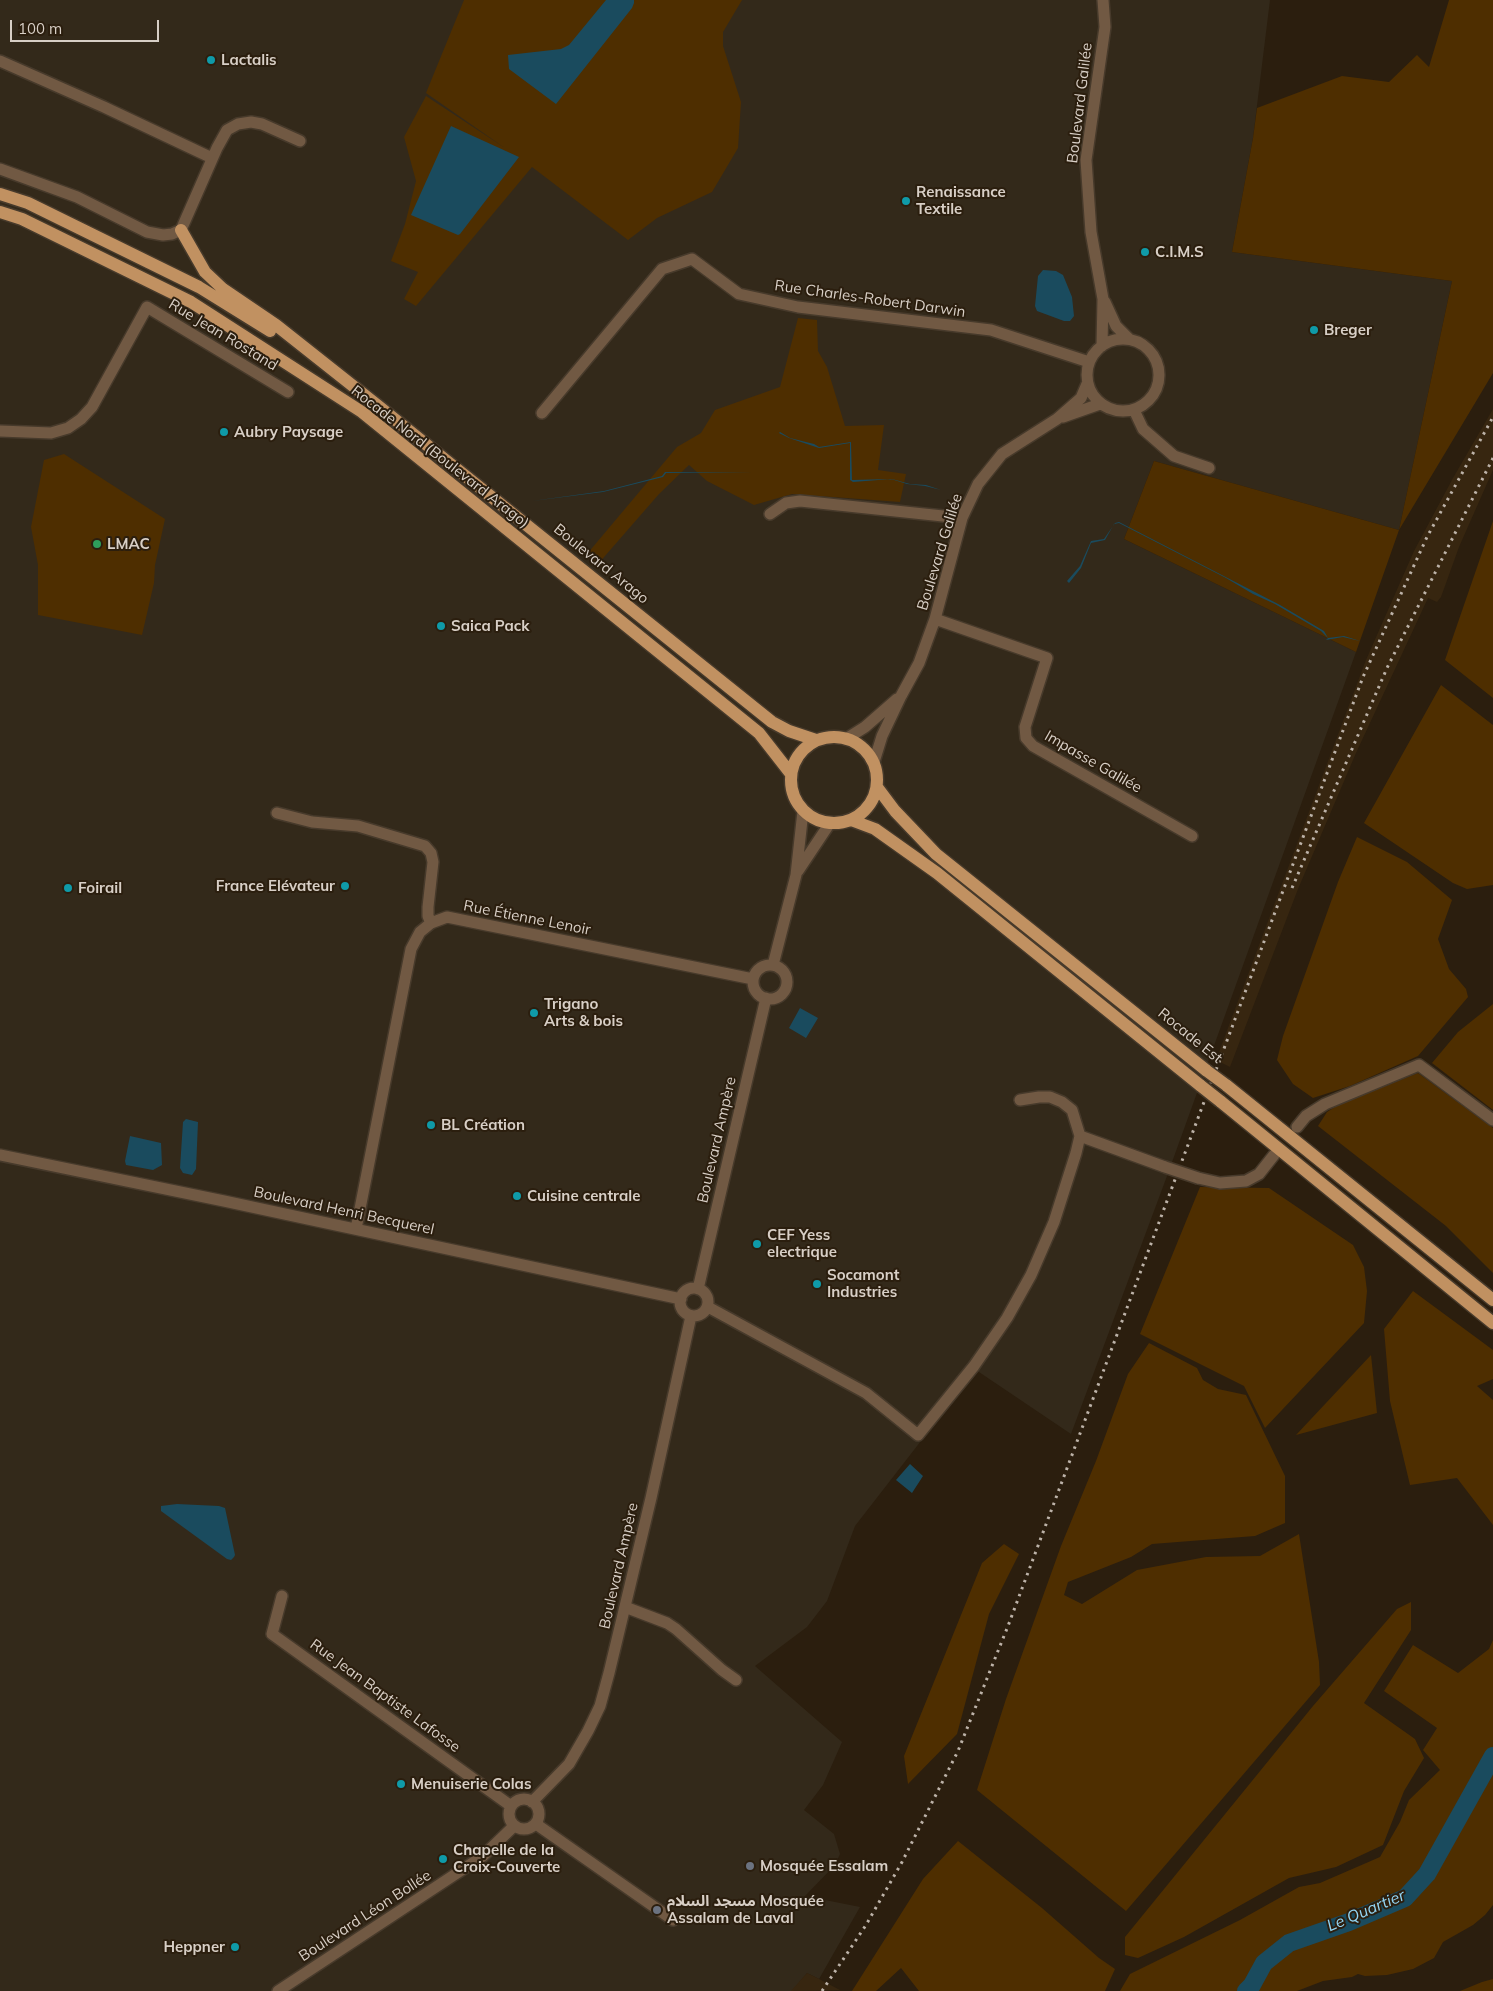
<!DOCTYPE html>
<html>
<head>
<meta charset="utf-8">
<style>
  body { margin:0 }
  #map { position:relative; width:1493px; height:1991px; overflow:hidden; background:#2b1e0e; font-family:Mulish,sans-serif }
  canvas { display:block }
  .scale { position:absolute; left:10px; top:20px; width:149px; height:22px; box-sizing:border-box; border:2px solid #d8cfc6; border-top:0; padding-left:6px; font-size:15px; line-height:18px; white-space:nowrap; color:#d8cfc6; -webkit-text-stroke:4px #2b1e0e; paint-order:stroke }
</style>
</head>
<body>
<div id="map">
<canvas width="1493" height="1991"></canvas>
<div class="scale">100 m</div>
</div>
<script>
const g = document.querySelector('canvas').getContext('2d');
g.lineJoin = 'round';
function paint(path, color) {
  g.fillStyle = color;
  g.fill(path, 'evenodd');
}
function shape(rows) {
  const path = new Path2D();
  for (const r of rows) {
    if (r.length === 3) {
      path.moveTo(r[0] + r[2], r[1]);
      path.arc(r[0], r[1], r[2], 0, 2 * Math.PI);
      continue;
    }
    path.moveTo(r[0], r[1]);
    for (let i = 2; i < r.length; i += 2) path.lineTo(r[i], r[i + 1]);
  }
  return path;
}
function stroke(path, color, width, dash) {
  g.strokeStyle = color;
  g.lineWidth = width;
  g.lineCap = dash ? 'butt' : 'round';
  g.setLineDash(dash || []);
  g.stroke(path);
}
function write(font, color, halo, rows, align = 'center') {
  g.font = font + ' Mulish,"Noto Sans Arabic",sans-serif';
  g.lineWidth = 4;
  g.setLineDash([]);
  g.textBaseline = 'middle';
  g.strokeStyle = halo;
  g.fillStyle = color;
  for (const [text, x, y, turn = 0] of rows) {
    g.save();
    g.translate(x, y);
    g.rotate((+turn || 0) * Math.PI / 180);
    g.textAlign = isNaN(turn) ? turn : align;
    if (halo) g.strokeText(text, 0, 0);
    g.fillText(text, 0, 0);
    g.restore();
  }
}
paint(shape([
  [0,0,1270,0,1253,138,1232,252,1452,281,1399,530,1154,461,1124,539,1356,652,1167,1176,1071,1434,976,1370,855,1526,827,1601,807,1627,755,1666,842,1742,823,1785,804,1810,834,1834,840,1854,835,1865,805,1896,860,1907,819,1979,807,1973,792,1991,0,1991]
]), '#33291a');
paint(shape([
  [1493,409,1493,470,1459,547,1441,597,1437,602,1428,598,1356,753,1298,889,1230,1067,1216,1060,1366,660,1414,551,1453,478],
  [807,1973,819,1979,840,1990,791,1991]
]), '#372610');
paint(shape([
  [464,0,742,0,723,32,723,46,741,102,738,148,712,192,657,218,628,240,532,167,416,306,404,299,418,272,391,261,405,224,416,181,404,137,426,96,505,148,426,93],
  [1449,0,1493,0,1493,373,1399,530,1356,652,1124,539,1154,461,1399,530,1452,281,1232,252,1253,138,1257,108,1342,76,1389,82,1417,55,1429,67],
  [798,318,817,320,818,351,827,367,845,426,884,425,878,470,906,474,900,502,792,494,754,505,707,481,689,465,659,494,598,564,587,554,677,447,701,433,715,410,780,387],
  [64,454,165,519,155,565,154,583,142,635,38,615,38,565,31,527,44,460],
  [1493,521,1493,698,1445,660],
  [1441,685,1493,725,1493,885,1467,889,1453,883,1364,823],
  [1357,837,1407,862,1452,900,1438,939,1449,969,1466,989,1468,997,1418,1056,1350,1086,1313,1098,1293,1084,1277,1060,1283,1036,1338,882],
  [1493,1004,1493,1110,1432,1063,1458,1032],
  [1418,1073,1493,1128,1493,1273,1446,1226,1318,1126,1327,1112,1338,1105],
  [1200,1187,1269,1188,1353,1245,1364,1267,1367,1291,1364,1323,1265,1428,1244,1386,1140,1334],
  [1413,1291,1493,1350,1493,1379,1477,1386,1493,1400,1493,1525,1457,1478,1410,1485,1390,1401,1384,1329],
  [1149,1343,1197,1368,1203,1380,1218,1389,1246,1395,1285,1476,1285,1523,1255,1536,1152,1544,1131,1557,1068,1582,1064,1595,1082,1604,1137,1570,1206,1557,1260,1556,1299,1534,1319,1662,1320,1685,1126,1911,977,1790,1006,1699,1061,1546,1096,1461,1128,1374],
  [1371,1355,1377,1413,1296,1435],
  [1004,1544,1019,1554,989,1614,957,1734,908,1784,904,1756,982,1563],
  [1411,1602,1411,1630,1364,1703,1415,1739,1424,1758,1404,1791,1383,1845,1336,1867,1289,1878,1184,1937,1138,1958,1125,1955,1125,1937,1313,1706,1397,1609],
  [1493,1640,1493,1905,1485,1915,1473,1925,1443,1942,1434,1958,1413,1969,1387,1975,1365,1976,1358,1974,1352,1977,1323,1981,1297,1991,1120,1991,1130,1974,1240,1920,1299,1887,1320,1883,1380,1857,1400,1822,1409,1800,1440,1770,1423,1750,1437,1728,1384,1691,1413,1645,1458,1673,1489,1649],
  [958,1841,1042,1908,1099,1958,1115,1969,1105,1991,919,1991,901,1968,876,1991,852,1991,923,1879],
  [1493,1979,1493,1991,1460,1991,1482,1982]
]), '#4e2e00');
paint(shape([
  [606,0,634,0,634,3,632,8,556,104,509,69,508,55,561,49,569,45],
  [451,126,519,157,460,234,458,235,411,215],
  [1043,270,1056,271,1063,275,1072,297,1074,316,1070,321,1064,321,1037,311,1035,306,1038,276],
  [780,432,790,438,814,444,819,447,851,442,852,480,892,479,910,484,926,485,941,490,925,486,907,484,891,479,853,482,850,480,850,443,819,448,789,438,779,433],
  [665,472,752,473,666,473,663,477,603,492,532,501,604,491,662,476],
  [1119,522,1280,605,1324,631,1328,638,1344,636,1360,641,1343,637,1326,640,1328,638,1321,631,1275,604,1253,594,1226,578,1119,523,1114,524,1105,540,1091,543,1081,568,1069,583,1067,581,1080,566,1091,541,1104,539,1115,523],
  [800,1008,818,1018,806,1038,789,1028],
  [186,1119,198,1122,196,1169,192,1175,183,1173,180,1168,183,1122],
  [130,1136,161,1143,162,1165,153,1170,126,1165,125,1161],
  [910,1464,923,1476,912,1493,896,1480],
  [177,1504,219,1506,225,1508,235,1555,234,1557,231,1560,227,1559,161,1511,161,1506]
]), '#1a4b5e');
stroke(shape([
  [1246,1991,1252,1985,1264,1963,1289,1943,1349,1922,1405,1898,1427,1874,1493,1756]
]), '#1a4b5e', 18);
const minor = shape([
  [0,61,104,107,212,158],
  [0,169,77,197,147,232,163,235,172,234,181,230,217,148,227,130,238,124,251,122,262,124,300,141],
  [1105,302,1116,326,1129,339],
  [1123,375,36],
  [1102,346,1103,299,1091,232,1086,160,1105,27,1103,0],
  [1134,410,1143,429,1174,456,1209,468],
  [542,413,662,269,692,259,739,294,798,307,991,330,1089,362],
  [1063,417,1100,404],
  [0,431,51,433,68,428,81,419,92,407,147,307,288,392],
  [770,514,786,503,800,501,962,518],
  [935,619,1047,658,1025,727,1026,738,1033,746,1192,836],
  [846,739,865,727,897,699],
  [874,762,882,736,901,696,919,663,935,619,962,518,978,484,1002,454,1057,419,1081,398,1087,384],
  [277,813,312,822,358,826,425,846,431,853,433,862,428,907,428,916,431,923],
  [798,871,830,823],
  [773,965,796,875,803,811],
  [770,982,17],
  [1297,1127,1306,1116,1325,1104,1419,1065,1493,1120],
  [1080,1136,1165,1167],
  [0,1155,224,1201,681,1299],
  [1198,1178,1220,1183,1246,1181,1259,1174,1274,1155],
  [356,1229,411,949,420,932,431,923,447,917,753,979],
  [694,1302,14],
  [698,1289,766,998],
  [708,1307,866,1393,918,1435,974,1366,1007,1318,1031,1275,1054,1222,1076,1153,1080,1136,1072,1110,1062,1102,1050,1097,1039,1097,1020,1100],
  [282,1596,272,1634,511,1806],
  [625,1607,667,1623,676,1629,722,1670,736,1680],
  [524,1814,15],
  [532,1802,569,1764,588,1731,600,1706,609,1673,651,1498,691,1316],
  [536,1824,673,1920],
  [278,1991,483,1856,514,1826]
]);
const primary = shape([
  [0,194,28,203,199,287,270,331],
  [0,212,22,219,191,302,362,412,759,733,791,774],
  [181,230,205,272,223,289,276,325,377,405,772,722,789,731,816,740],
  [834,780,43],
  [877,787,895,811,936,854,1207,1071],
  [851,820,875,829,937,873,1201,1086],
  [1226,1085,1493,1300],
  [1220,1101,1493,1323]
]);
stroke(minor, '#473a2b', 14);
stroke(primary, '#473a2b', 15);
stroke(minor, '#715943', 11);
stroke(primary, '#c19161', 12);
stroke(shape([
  [1292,888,1387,668,1493,458],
  [822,1991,866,1925,902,1862,958,1751,1008,1626,1363,677,1427,537,1493,417]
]), '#bdb3a9', 3, [2.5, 5]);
const minorBridge = shape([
  [1165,1167,1198,1178]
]);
const primaryBridge = shape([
  [1207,1071,1226,1085],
  [1201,1086,1220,1101]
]);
stroke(minorBridge, '#473a2b', 14, []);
stroke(primaryBridge, '#473a2b', 15, []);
stroke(minorBridge, '#715943', 11);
stroke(primaryBridge, '#c19161', 12);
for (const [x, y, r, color] of [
  [211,60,5,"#0f9aa8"],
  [906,201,5,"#0f9aa8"],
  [1145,252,5,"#0f9aa8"],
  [1314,330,5,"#0f9aa8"],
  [224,432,5,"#0f9aa8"],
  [97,544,5,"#2e9e5b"],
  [441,626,5,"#0f9aa8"],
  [345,886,5,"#0f9aa8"],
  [68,888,5,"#0f9aa8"],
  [534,1013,5,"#0f9aa8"],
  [431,1125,5,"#0f9aa8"],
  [517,1196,5,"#0f9aa8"],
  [757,1244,5,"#0f9aa8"],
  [817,1284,5,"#0f9aa8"],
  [401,1784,5,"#0f9aa8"],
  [443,1859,5,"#0f9aa8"],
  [750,1866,5,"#6b7280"],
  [657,1910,5,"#6b7280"],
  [235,1947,5,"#0f9aa8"]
]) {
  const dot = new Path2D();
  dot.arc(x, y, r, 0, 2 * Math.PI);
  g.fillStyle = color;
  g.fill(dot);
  stroke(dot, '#2b1e0e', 2);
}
write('bold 15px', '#d8cfc6', '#2b1e0e', [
  ["Lactalis",221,60],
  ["Renaissance",916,192],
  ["Textile",916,209],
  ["C.I.M.S",1155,252],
  ["Breger",1324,330],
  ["Aubry Paysage",234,432],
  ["LMAC",107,544],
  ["Saica Pack",451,626],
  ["France Elévateur",335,886,"right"],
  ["Foirail",78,888],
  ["Trigano",544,1004],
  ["Arts & bois",544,1021],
  ["BL Création",441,1125],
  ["Cuisine centrale",527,1196],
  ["CEF Yess",767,1235],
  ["electrique",767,1252],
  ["Socamont",827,1275],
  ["Industries",827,1292],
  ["Menuiserie Colas",411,1784],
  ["Chapelle de la",453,1850],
  ["Croix-Couverte",453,1867],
  ["Mosquée Essalam",760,1866],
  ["مسجد السلام Mosquée",667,1901],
  ["Assalam de Laval",667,1918],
  ["Heppner",225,1947,"right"]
], 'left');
write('15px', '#d8cfc6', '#2b1e0e', [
  ["Boulevard Galilée",1080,103,-83],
  ["Rue Charles-Robert Darwin",870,299,8],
  ["Rue Jean Rostand",223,335,31],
  ["Rocade Nord (Boulevard Arago)",440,457,38],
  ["Boulevard Galilée",940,552,-73],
  ["Boulevard Arago",601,564,39],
  ["Impasse Galilée",1093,762,30],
  ["Rue Étienne Lenoir",527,918,11],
  ["Rocade Est",1190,1036,39],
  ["Boulevard Ampère",717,1140,-77],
  ["Boulevard Henri Becquerel",344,1211,12],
  ["Boulevard Ampère",619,1566,-77],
  ["Rue Jean Baptiste Lafosse",385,1696,36],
  ["Boulevard Léon Bollée",365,1916,-33]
]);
write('italic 16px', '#93d6f4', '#2b1e0e', [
  ["Le Quartier",1366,1911,-23]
]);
</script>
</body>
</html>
